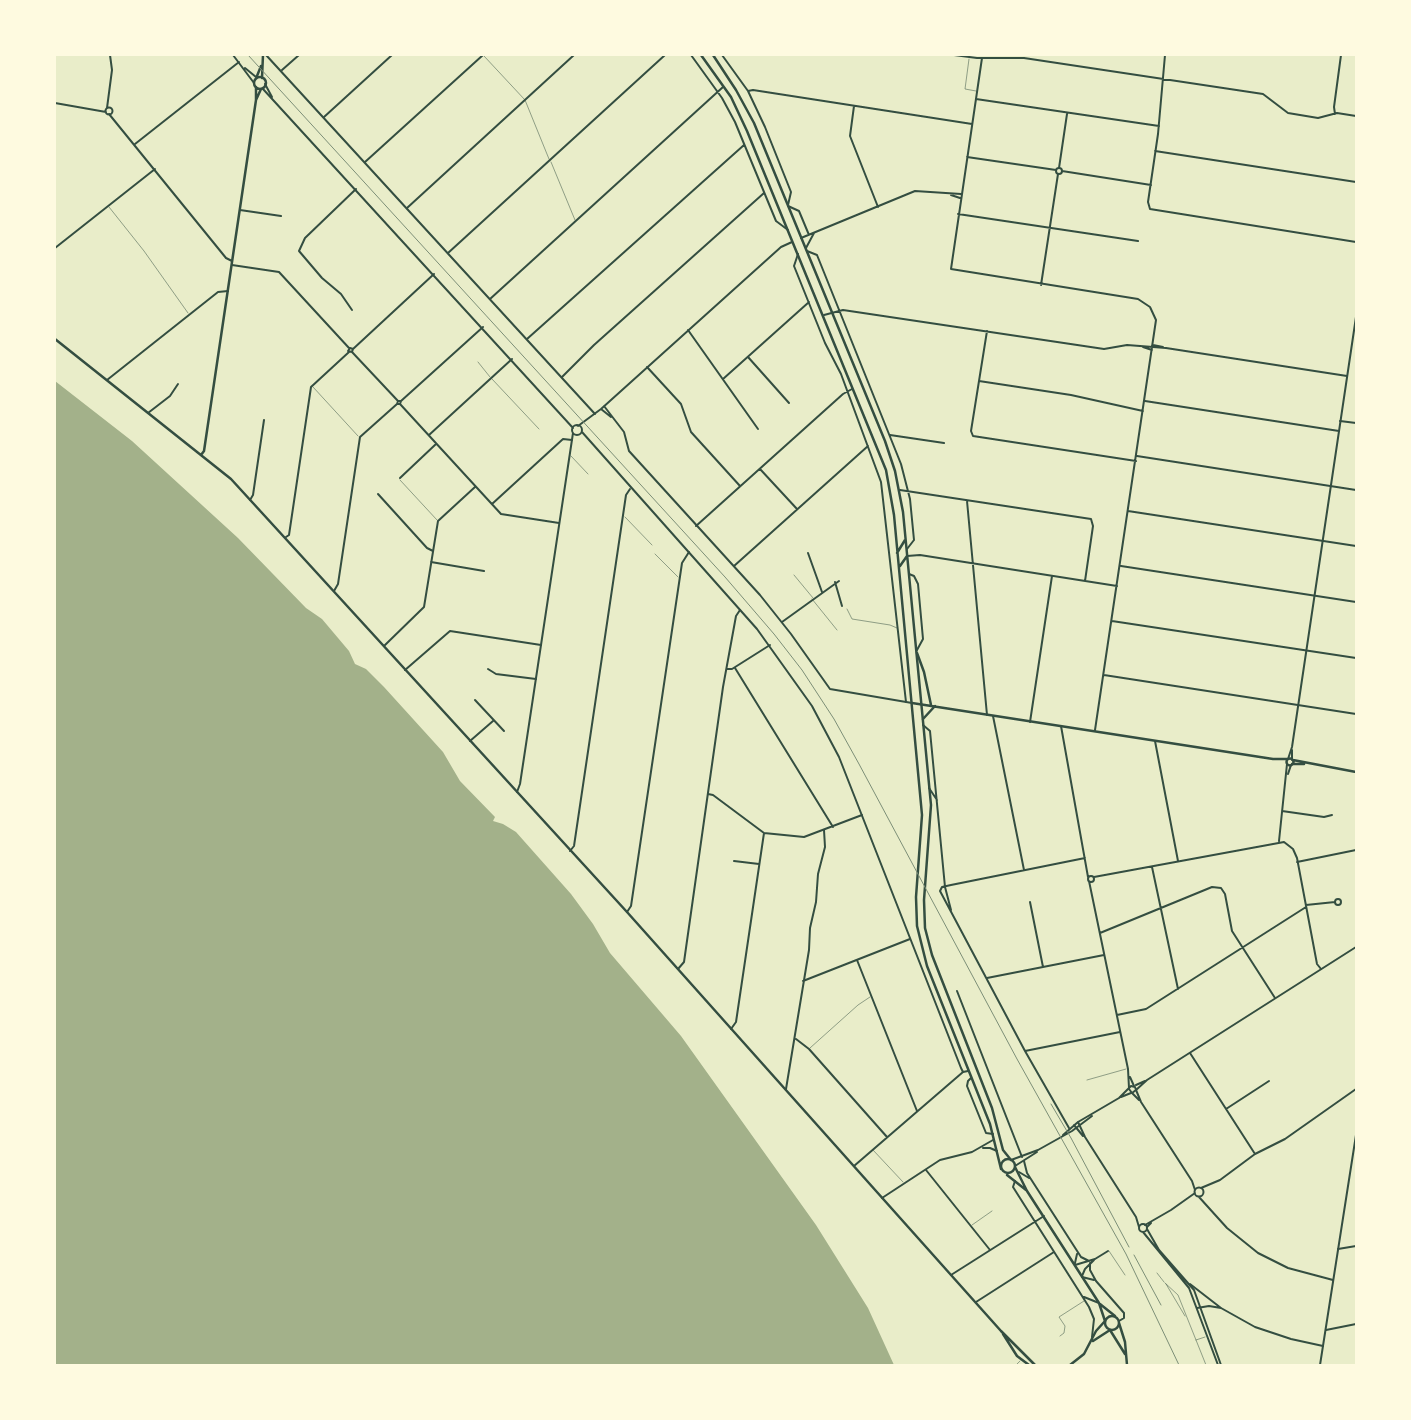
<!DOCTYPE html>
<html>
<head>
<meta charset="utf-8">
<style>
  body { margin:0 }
  #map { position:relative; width:1411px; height:1420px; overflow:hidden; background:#e9edc9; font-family:"Sofia Sans Condensed",sans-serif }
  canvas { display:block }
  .frame { position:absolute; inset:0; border:56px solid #fefae0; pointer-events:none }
</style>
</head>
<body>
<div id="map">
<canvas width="1411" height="1420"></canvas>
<div class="frame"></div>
</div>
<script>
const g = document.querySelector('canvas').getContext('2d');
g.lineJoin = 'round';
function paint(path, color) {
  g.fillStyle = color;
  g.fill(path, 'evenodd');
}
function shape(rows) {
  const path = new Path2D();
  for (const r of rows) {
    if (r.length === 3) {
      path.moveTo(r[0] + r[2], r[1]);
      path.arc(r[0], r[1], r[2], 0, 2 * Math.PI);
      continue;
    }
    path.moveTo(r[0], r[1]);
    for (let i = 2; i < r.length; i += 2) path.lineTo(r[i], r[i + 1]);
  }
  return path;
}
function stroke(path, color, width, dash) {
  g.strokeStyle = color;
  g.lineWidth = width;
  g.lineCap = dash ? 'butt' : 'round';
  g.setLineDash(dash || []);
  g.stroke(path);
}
paint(shape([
  [55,381,132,441,238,538,306,608,322,619,349,651,355,664,366,669,384,687,443,752,460,781,495,817,493,821,503,824,516,832,571,894,593,924,610,953,681,1036,816,1225,868,1308,894,1365,55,1365]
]), '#a3b18a');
stroke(shape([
  [484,56,525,100,549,159],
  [969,59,965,89,976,91],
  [551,162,575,220],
  [109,207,144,251,188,313],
  [478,362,490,377],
  [492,379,539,429],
  [313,387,358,436],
  [571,456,588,474],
  [400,480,437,520],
  [625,517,652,545],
  [655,554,678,577],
  [794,575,813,598],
  [812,599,837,630],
  [847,609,852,619,890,625,897,628],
  [810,1048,858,1005,870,997],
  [1087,1080,1126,1069],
  [873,1150,903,1182],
  [972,1225,992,1211],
  [1109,1251,1125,1275],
  [1157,1273,1164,1282],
  [1165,1283,1178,1295,1206,1365],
  [1166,1284,1185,1316],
  [1060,1336,1064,1333,1065,1326,1059,1317,1084,1301],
  [1196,1340,1205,1337],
  [1016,1365,1020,1361]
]), '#344e41', 0.5);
stroke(shape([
  [691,55,722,98,735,122,776,221,788,230],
  [722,55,748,91,765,127,791,192,788,205],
  [954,55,977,58,1024,58,1263,94,1288,113,1318,118,1337,113,1356,116],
  [1165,55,1158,134,1148,202,1150,209,1356,242],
  [982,58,951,269,1138,299,1150,307,1156,320,1095,730],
  [282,70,299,55],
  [748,91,753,90,972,124],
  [976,99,1159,126],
  [55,103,106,112],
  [854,106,850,136,878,207],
  [109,111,3.5],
  [107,108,112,70,110,55],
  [109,114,226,258,232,261],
  [1335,114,1334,107,1341,55],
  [324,117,392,55],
  [135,144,239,62],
  [1155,151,1356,182],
  [967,157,1056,170],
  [365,162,483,55],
  [1059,171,3],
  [1059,168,1067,114],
  [1062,171,1151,185],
  [951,195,960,198],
  [788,206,799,211,809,235],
  [407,208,574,55],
  [240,210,281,216],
  [958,214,1138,241],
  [801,238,915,191,961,194],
  [55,248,155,169],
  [806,248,814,233],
  [807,251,817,255,901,464,910,499,914,540,907,549],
  [448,253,665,55],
  [798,254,794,266,825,343,841,374,881,482,906,702],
  [232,265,279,272,349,348],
  [1041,285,1058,174],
  [490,299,723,87],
  [352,310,341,294,322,278,299,251,305,238,356,189],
  [824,315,843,310,1104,349,1127,345,1166,348,1347,376],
  [688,330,758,429],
  [987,331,971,431,973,436,1136,461],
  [527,339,744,145],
  [1153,345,1163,347],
  [1143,347,1152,350],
  [350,348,353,349,352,352,348,351,350,348],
  [353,349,434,274],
  [352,352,398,401],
  [748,357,789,403],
  [647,367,681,404,691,432,740,486],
  [562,377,594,345,764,193],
  [723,379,809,302],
  [107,380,218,292,228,291],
  [979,381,1071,395,1143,411],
  [398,401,401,401,400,404,397,404,398,401],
  [401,401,483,327],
  [1145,401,1339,431],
  [400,404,501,514,559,523],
  [148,413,170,396,178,384],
  [1340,421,1356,423],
  [429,435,512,359],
  [890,435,944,443],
  [1137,456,1356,490],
  [760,469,797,509],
  [400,478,436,444],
  [900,490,1091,519,1093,526,1085,581],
  [378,494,427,548,433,551],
  [250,500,253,495,264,420],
  [967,501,987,715],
  [492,504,563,439,572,440],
  [1128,511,1356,546],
  [696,526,843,394,852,389],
  [286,537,289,535,311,387,349,352],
  [808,553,822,592],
  [907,556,920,555,1117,586],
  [431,562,484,571],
  [734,566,868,446],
  [1121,566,1356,602],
  [909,574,914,576,918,584,923,639,917,650],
  [835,582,842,606],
  [334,591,338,584,360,437,397,404],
  [1112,621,1356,658],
  [782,622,839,581],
  [384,646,424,607,438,521,475,487],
  [735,668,833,827],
  [488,669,496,674,536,679],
  [727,669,732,669,770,645],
  [405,670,450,631,541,645],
  [1104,675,1356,714],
  [475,700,504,731],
  [993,716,1024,870],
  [1030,722,1052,576],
  [923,725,930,731,945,887,951,910],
  [1061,726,1088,877],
  [470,741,493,721],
  [1155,741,1178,861],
  [1288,774,1291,765],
  [929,788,937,800],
  [708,794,713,795,764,833,804,837,862,815],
  [1282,811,1324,817,1332,815],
  [1279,841,1287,764],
  [570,851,574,846,626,495,630,489],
  [734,861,759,864],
  [1297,862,1356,850],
  [1152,867,1178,989],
  [1091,879,3],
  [1094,877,1284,842,1293,849,1297,858,1317,964,1321,969],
  [1089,881,1128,1069,1129,1088],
  [1338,902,3],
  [1030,902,1043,967],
  [1306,905,1335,902],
  [627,912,631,906,682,563,689,552],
  [1100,933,1212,887,1221,888,1225,894,1232,931,1275,998],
  [857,960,917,1111],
  [678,969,684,962,723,687,736,616,740,610],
  [987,978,1104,955],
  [803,981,910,939],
  [957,991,1022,1157],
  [1117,1015,1146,1009,1306,907],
  [731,1029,736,1022,764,833],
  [796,1039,809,1049,887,1137],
  [1025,1051,1120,1032],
  [1190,1053,1255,1154],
  [1130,1077,1134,1086],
  [971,1078,968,1081,967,1086,986,1133,993,1134],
  [786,1089,809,950,810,928,816,902,818,874,825,847,824,830],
  [1136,1090,1141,1102,1192,1181,1195,1190],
  [1132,1093,1139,1100],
  [1226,1109,1269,1081],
  [1069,1128,1025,1051,940,891,942,887,951,885,1085,858],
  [983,1148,990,1148,997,1151],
  [1024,1161,1027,1173,1081,1257,1089,1261],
  [854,1166,963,1072],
  [926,1170,990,1250],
  [1019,1172,1029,1178],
  [1015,1181,1013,1187,1089,1307,1094,1319,1092,1337],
  [1199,1192,4.5],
  [1201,1188,1220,1180,1255,1154,1285,1139,1356,1089],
  [1199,1197,1227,1228,1258,1253,1288,1268,1333,1280],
  [882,1198,940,1160,972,1152,993,1140],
  [1145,1225,1171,1210,1195,1193],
  [1147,1227,1151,1223],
  [1338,1249,1356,1246],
  [1075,1263,1077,1254],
  [1090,1263,1090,1270,1096,1281,1124,1313,1124,1318,1119,1321],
  [1075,1265,1095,1259,1108,1251],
  [951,1275,1044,1216],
  [1082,1276,1085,1269,1094,1260],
  [1082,1277,1094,1280],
  [1190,1284,1221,1308,1255,1327,1291,1339,1323,1346],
  [1084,1297,1099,1303],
  [976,1302,1054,1252],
  [1197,1308,1209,1306,1221,1308],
  [1326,1330,1356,1324]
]), '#344e41', 2);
stroke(shape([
  [233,55,254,83],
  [266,55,595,414],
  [245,68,256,77],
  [265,84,272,97],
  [263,89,573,428],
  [604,406,624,432,629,451,760,595,791,634,830,689,912,703],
  [601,409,611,417],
  [577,430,5],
  [578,426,601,409,781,247,792,242],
  [582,432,757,629,812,706,839,757,961,1068,963,1072,968,1071],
  [1292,750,1292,760],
  [1288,759,1292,747,1356,317],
  [517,792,520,784,573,433],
  [1136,1085,1145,1081],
  [1136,1090,1147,1080,1356,947],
  [1121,1097,1131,1093],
  [1078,1122,1085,1137,1136,1217,1139,1227],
  [1074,1125,1083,1136],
  [1063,1135,1078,1122,1119,1098,1131,1086,1135,1087,1136,1090,1132,1093,1129,1089],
  [1011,1160,1038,1150,1072,1131,1092,1116],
  [1015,1166,1037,1152],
  [1143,1228,4],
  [1147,1229,1159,1250,1194,1290,1221,1365],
  [1143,1232,1189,1288,1218,1365],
  [1320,1365,1356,1135]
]), '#344e41', 2);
stroke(shape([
  [917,653,924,672,931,705],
  [912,703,1273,759,1287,759],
  [923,719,935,706],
  [1290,762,3.5],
  [1293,760,1356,772],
  [1292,764,1304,764]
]), '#344e41', 2.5);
stroke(shape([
  [257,76,261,66],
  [260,83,6],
  [262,78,263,55],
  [256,100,261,89],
  [55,339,231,479,627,912,1001,1331,1035,1365],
  [201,455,204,451,256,100,256,87],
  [1003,1334,1017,1356,1029,1365],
  [1093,1341,1110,1330],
  [1070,1365,1084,1354,1096,1331,1105,1321]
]), '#344e41', 2.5);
stroke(shape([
  [701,55,731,97,747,131,886,470,894,515,922,815,916,897,917,926,927,966,990,1124,1001,1169],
  [713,55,736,90,754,123,885,441,895,471,903,512,931,805,924,900,925,928,932,955,992,1108,1003,1150,1011,1160],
  [897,553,905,540],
  [900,566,907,556],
  [1008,1166,7],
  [1015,1167,1027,1191,1099,1303,1105,1321],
  [1007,1175,1026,1190],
  [1100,1304,1115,1316],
  [1112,1323,7],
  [1119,1323,1125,1342,1127,1365],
  [1110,1330,1125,1354]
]), '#344e41', 2.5);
stroke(shape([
  [248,55,725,577,774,634,802,670,834,719,859,764,1017,1059,1126,1254,1179,1365],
  [1051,1104,1071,1138,1129,1247],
  [1134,1255,1161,1305]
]), '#7c8e77', 1);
</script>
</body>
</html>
